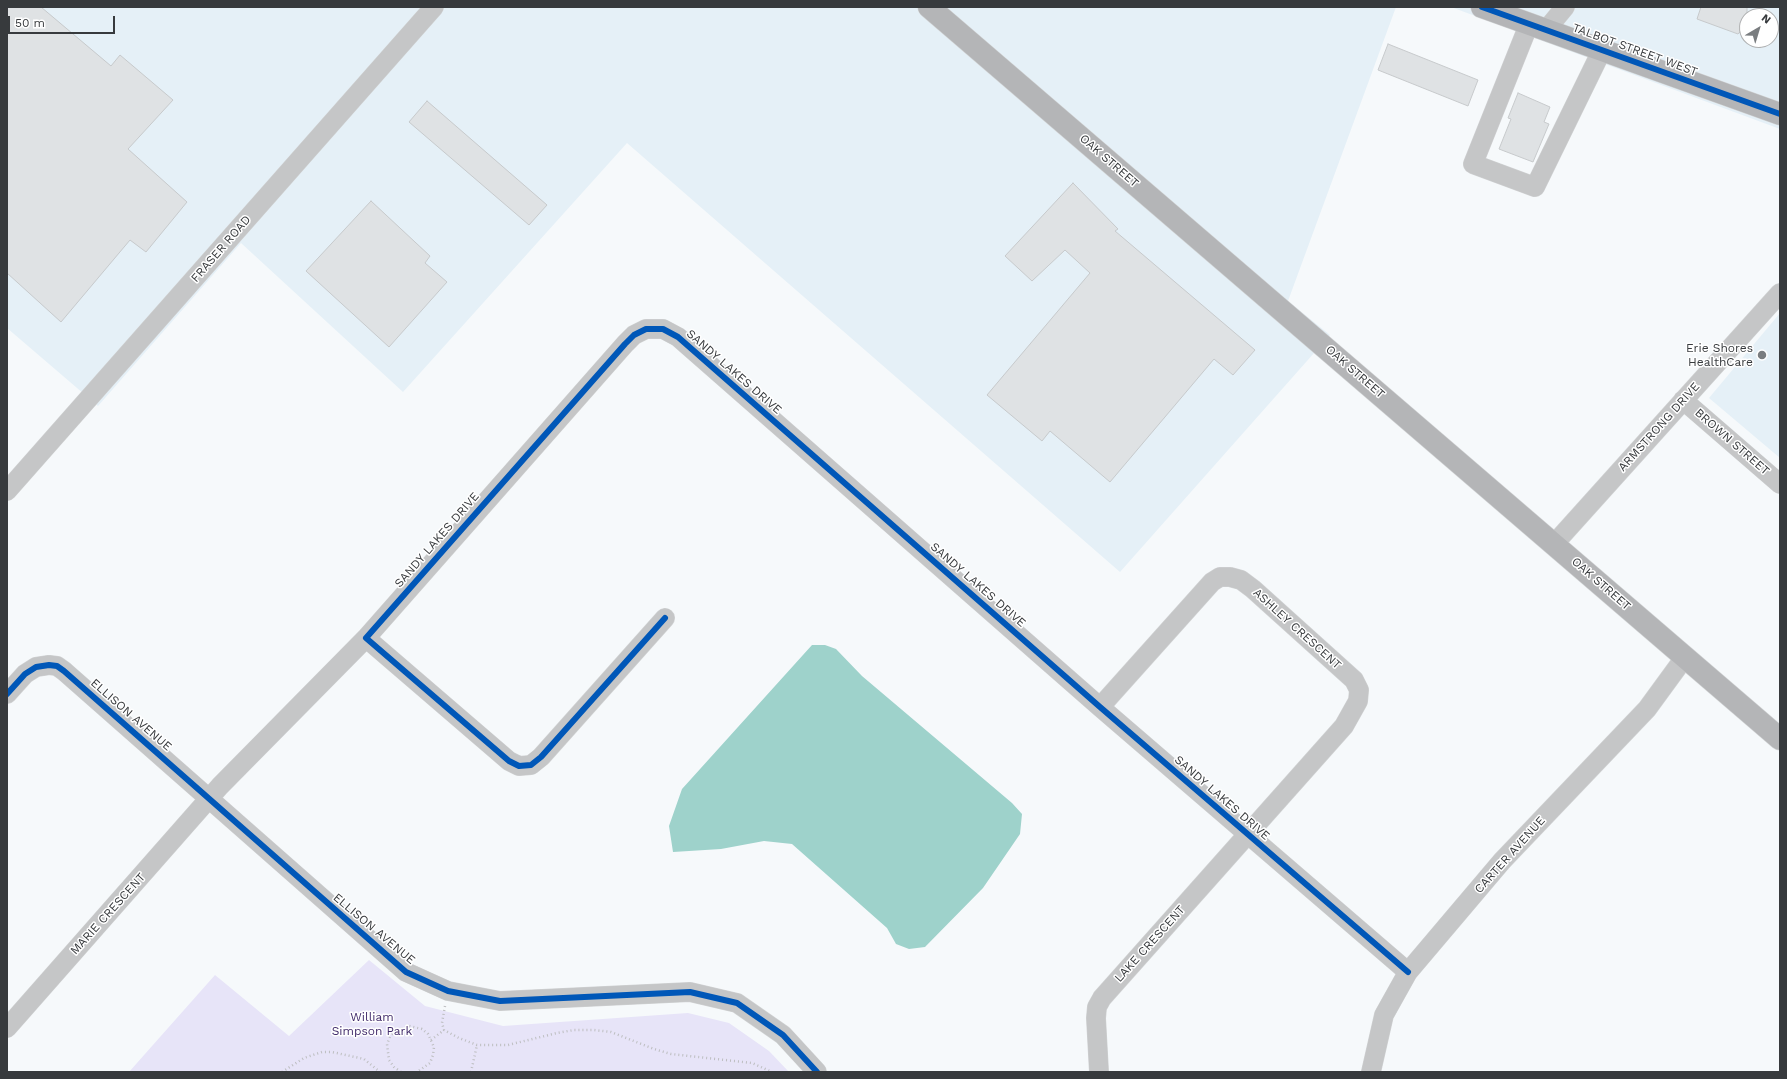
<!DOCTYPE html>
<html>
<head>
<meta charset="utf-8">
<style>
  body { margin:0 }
  #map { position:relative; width:1787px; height:1079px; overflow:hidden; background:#f6f9fb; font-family:"Work Sans",sans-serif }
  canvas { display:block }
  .frame { position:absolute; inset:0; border:8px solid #373a3d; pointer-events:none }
  .north { position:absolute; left:1739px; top:8px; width:40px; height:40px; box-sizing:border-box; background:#fff; border:1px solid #afb0b1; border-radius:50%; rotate:38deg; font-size:11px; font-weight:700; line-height:16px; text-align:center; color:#373a3d }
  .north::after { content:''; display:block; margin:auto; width:14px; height:18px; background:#7a7d80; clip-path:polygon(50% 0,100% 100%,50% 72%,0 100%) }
  .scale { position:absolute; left:8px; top:16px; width:107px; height:18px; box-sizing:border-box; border:2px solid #373a3d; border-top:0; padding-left:5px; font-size:12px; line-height:14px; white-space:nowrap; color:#373a3d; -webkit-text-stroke:3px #fff; paint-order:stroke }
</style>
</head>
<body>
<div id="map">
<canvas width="1787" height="1079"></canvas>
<div class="frame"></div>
<div class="north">N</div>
<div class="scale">50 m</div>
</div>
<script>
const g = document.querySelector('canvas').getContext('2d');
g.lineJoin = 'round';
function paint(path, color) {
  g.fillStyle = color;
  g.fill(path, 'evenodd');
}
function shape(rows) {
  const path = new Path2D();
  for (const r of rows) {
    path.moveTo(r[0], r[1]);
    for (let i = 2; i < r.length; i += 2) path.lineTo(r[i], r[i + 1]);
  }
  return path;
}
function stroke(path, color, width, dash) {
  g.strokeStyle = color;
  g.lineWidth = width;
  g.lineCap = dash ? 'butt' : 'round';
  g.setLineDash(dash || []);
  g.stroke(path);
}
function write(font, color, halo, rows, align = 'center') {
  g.font = font + ' "Work Sans",sans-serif';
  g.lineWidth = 3;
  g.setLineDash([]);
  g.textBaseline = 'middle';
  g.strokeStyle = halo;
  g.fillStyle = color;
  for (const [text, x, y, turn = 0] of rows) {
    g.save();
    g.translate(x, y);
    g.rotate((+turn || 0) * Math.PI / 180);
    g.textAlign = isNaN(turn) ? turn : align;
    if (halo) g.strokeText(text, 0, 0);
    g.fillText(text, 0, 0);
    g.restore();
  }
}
paint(shape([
  [7,7,1396,7,1288,301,1330,335,1120,572,627,143,403,392,241,243,98,406,7,328],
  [1451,7,1780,7,1780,129],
  [1747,16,1771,16,1771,40,1747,40],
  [1780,313,1780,458,1709,398]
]), '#e5f0f7');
paint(shape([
  [369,960,425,1006,503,1026,688,1013,729,1023,769,1051,789,1072,129,1072,215,975,289,1036]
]), '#e7e4f8');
paint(shape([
  [812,645,825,645,836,649,862,676,1012,803,1022,814,1020,834,983,888,925,947,909,949,896,944,887,928,792,844,764,841,721,849,673,852,669,826,682,789]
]), '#9ed2cb');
const building = shape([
  [7,7,41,7,111,66,120,55,173,100,128,149,187,202,146,252,130,240,61,322,7,273,7,7],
  [1701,7,1747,7,1747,24,1738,34,1697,19,1701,7],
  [1388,44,1478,80,1468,106,1378,70,1388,44],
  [1518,93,1550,107,1544,122,1549,124,1533,162,1499,149,1511,119,1508,118,1518,93],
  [427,101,547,205,529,225,409,122,427,101],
  [1073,183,1118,229,1115,231,1255,350,1233,375,1214,359,1110,482,1050,431,1042,441,987,395,1090,273,1065,250,1032,281,1005,256,1073,183],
  [371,201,430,256,425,263,447,282,389,347,306,271,371,201]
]);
paint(building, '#dfe2e4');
stroke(building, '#c7cacc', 1);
const minor = shape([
  [1529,24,1473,164,1535,187,1602,50],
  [1546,30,1565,7],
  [1683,400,1780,484],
  [7,491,434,7],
  [1555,543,1780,293],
  [665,618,541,757,531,765,519,766,509,761,366,638,625,344,634,335,646,329,663,329,678,337,1100,707,1408,972],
  [7,694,25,674,36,667,49,665,57,666,64,671,406,972,448,991,500,1001,690,992,737,1003,783,1035,817,1072],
  [7,1028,220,786,366,638],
  [1099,1072,1096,1018,1097,1007,1102,998,1344,726,1358,701,1359,690,1354,680,1253,589,1241,580,1230,577,1220,577,1212,582,1100,707],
  [1371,1072,1384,1015,1408,972,1502,861,1647,709,1685,657]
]);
const major = shape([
  [929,7,1780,739],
  [1482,7,1780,114]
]);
stroke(minor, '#d1d3d4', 20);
stroke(major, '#d1d3d4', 23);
stroke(shape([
  [445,1006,442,1023,444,1030,459,1038,477,1045,508,1045,557,1033,574,1030,594,1030,611,1032,654,1049,671,1054,752,1063,772,1072],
  [431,1040,444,1030],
  [282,1072,304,1058,322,1052,332,1052,364,1059,380,1072],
  [401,1072,394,1067,389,1060,387,1044,390,1037,395,1031,409,1026,422,1029,428,1034,434,1047,433,1055,430,1063,417,1072],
  [471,1072,477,1045]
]), '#bdbec0', 2.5, [1, 3]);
stroke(minor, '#c5c6c7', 19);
stroke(major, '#b4b5b7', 22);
stroke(shape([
  [1482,7,1780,114],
  [665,618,541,757,531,765,519,766,509,761,366,638,625,344,634,335,646,329,663,329,678,337,1100,707,1408,972],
  [7,694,25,674,36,667,49,665,57,666,64,671,406,972,448,991,500,1001,690,992,737,1003,783,1035,817,1072]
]), '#0057b8', 6);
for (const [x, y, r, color] of [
  [1762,355,5,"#7a7d80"]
]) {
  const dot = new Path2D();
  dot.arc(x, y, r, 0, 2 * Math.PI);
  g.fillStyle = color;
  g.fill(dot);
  stroke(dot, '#fff', 1.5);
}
write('12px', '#373a3d', '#fff', [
  ["TALBOT STREET WEST",1635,50,20],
  ["OAK STREET",1109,161,41],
  ["FRASER ROAD",221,249,-49],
  ["SANDY LAKES DRIVE",734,372,41],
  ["OAK STREET",1355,372,41],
  ["ARMSTRONG DRIVE",1659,427,-48],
  ["BROWN STREET",1732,442,41],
  ["SANDY LAKES DRIVE",437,540,-49],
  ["OAK STREET",1601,584,41],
  ["SANDY LAKES DRIVE",978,585,41],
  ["ASHLEY CRESCENT",1297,629,42],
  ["ELLISON AVENUE",131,715,41],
  ["SANDY LAKES DRIVE",1222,798,41],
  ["CARTER AVENUE",1510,855,-48],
  ["MARIE CRESCENT",108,914,-48],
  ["ELLISON AVENUE",374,929,40],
  ["LAKE CRESCENT",1150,944,-48]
]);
write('12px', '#373a3d', '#fff', [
  ["Erie Shores",1753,348],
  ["HealthCare",1753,362]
], 'right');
write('12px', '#422c6b', '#fff', [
  ["William",372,1017],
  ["Simpson Park",372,1031]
]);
</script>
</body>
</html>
